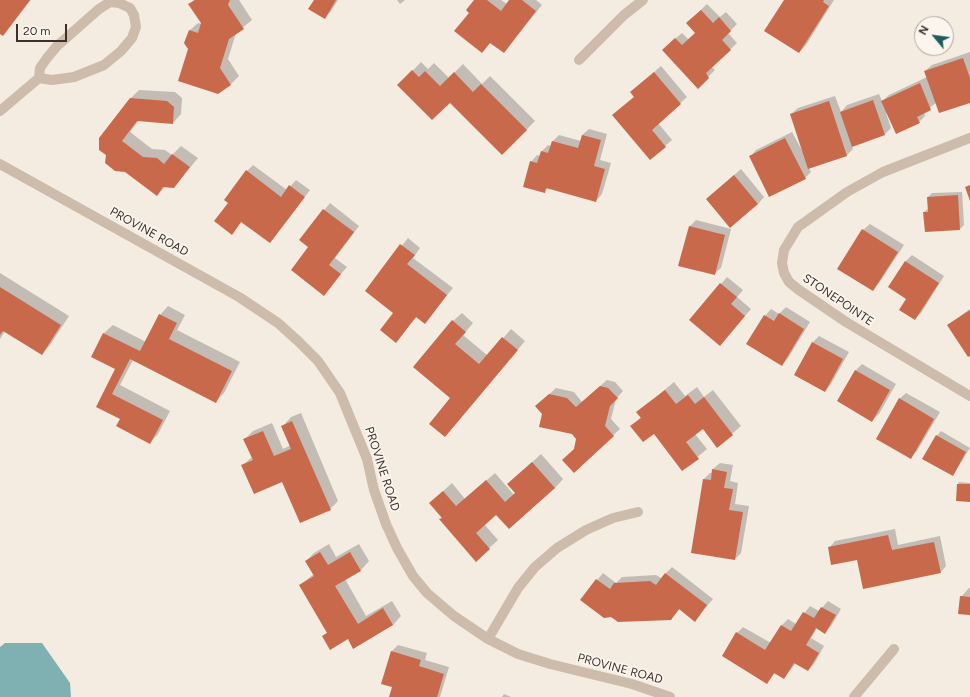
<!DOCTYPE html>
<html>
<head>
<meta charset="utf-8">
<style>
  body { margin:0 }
  #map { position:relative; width:970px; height:697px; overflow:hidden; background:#f4ebe1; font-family:Figtree,sans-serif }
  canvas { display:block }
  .north { position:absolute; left:914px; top:16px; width:40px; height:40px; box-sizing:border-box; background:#fbf5ee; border:1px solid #aea6a0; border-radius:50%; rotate:299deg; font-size:11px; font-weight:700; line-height:16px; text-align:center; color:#3b302b }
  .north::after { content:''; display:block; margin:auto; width:14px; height:18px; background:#1f5a5e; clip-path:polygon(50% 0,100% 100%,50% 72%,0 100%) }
  .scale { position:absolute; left:16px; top:24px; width:51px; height:18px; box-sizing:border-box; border:2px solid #3b302b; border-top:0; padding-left:5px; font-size:12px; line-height:14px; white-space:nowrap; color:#3b302b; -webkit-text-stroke:3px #fbf5ee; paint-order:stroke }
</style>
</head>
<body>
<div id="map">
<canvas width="970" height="697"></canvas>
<div class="north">N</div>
<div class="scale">20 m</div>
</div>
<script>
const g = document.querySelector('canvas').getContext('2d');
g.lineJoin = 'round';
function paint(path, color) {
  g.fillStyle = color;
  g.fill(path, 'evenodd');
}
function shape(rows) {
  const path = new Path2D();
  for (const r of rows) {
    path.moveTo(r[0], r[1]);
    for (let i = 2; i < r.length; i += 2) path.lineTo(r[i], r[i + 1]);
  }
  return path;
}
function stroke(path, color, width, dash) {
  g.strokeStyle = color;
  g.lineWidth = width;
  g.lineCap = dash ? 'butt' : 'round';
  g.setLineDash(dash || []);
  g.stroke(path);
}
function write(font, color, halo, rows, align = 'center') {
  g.font = font + ' Figtree,sans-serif';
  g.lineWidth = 3.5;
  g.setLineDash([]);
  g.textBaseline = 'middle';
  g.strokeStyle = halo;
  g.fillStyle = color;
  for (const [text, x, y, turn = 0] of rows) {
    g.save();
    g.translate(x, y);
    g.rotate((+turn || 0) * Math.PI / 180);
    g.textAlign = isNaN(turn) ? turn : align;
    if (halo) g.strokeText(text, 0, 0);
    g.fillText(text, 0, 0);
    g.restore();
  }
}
paint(shape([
  [5,643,42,643,70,683,71,697,0,697,0,647]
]), '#7fb0b2');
paint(shape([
  [0,0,31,0,3,35,0,33],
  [194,0,239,0,252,20,236,33,228,59,239,76,231,84,217,93,190,49,189,31,198,23,202,24,190,4],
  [315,0,338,0,331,11,325,18],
  [397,0,405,0,400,4],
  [475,0,501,0,507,4,510,0,536,0,542,5,504,52,491,42,482,52,470,12],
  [785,0,834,0,806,45,799,52],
  [707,4,720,17,726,12,737,24,728,33,737,43,712,67,715,70,698,87,670,43,682,33,689,40,696,33,687,23],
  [970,52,970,101,936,103,924,112,925,116,919,122,886,113,891,128,885,134,852,146,853,149,846,156,809,168,811,172,805,178,750,157,756,150,792,132,804,154,791,114,798,108,835,96,841,112,847,105,879,94,882,101,889,95,927,77,925,71,932,65],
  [421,62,428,69,434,63,449,78,463,64,482,84,490,76,535,121,502,154,450,102,399,85],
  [661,66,687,97,658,123,672,140,650,159,620,109,635,96,638,86],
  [139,90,175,92,182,98,181,114,173,123,139,120,130,132,152,149,165,150,172,155,181,146,198,158,174,187,165,187,157,195,125,171,116,170,131,98],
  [589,129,607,134,600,160,611,163,602,194,596,201,548,188,544,192,531,162,537,155,540,156,542,151,548,145,551,146,553,141,559,135,581,141,582,135],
  [253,165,287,190,296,180,310,190,270,242,242,221,232,233,229,203,247,171],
  [741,169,764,197,758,204,707,199],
  [962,192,964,225,960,229,924,212,929,208,928,197,932,193],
  [330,203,359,226,335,258,347,267,324,294,309,247,300,240],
  [696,220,731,229,721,268,714,274,690,226],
  [870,224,904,245,879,283,873,290,863,230],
  [408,238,420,248,413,258,453,288,425,322,417,316,396,341,395,313,366,291],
  [912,255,944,276,921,313,914,319,908,298,905,262],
  [0,273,69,316,50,345,42,354,5,331,0,339],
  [727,277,743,290,737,297,751,309,726,338,721,284],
  [168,306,185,315,177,330,240,362,224,393,215,402,133,360,120,385,170,411,158,434,150,443,121,419,97,406,116,369,93,356,104,333,113,325,146,342,160,315],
  [786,307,810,322,788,358,781,365,765,316,771,309,779,314],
  [970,309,970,355,948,325],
  [462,313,473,323,463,335,488,356,511,329,525,341,453,427,451,398,453,321],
  [819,336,849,352,831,384,825,391,795,374,813,342],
  [862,364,896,384,879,414,872,420,855,371],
  [607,380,615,382,623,391,616,399,611,419,620,429,574,471,577,439,573,433,543,414,543,400,556,388,574,392,582,402],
  [674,382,685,396,697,387,704,397,713,390,741,426,718,446,703,427,695,434,707,449,682,470,654,433,632,426,641,417,638,412],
  [906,393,940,412,917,451,910,458,899,399],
  [301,413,338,501,330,509,282,480,243,465,252,457,245,439,253,431,272,423,283,449,291,445,283,426,291,417],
  [941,431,970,448,953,475,937,436],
  [541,454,563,479,555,488,496,513,484,524,498,540,476,560,430,503,452,483,465,499,495,473,514,495,516,492,517,476],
  [720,463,733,465,730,481,738,483,735,504,749,506,741,553,735,559,692,552,704,479,710,473,713,473,713,469],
  [959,482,970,483,970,501,958,484],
  [895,529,898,545,940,536,946,566,940,573,829,548,835,541],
  [329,544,336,557,359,544,369,561,361,570,345,579,366,616,392,601,401,616,393,625,354,648,348,638,323,636,328,632,300,585,314,574,306,561,314,553],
  [672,567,713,599,695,620,680,609,670,619,582,599,603,573,616,583,622,577,656,575,661,578],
  [969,588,970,588,970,614,961,597],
  [828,601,841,609,831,626,825,632,817,628,811,638,824,646,814,664,808,670,796,663,784,678,775,673,767,683,737,633,743,627,771,643,782,625,788,619,796,624,810,606,819,611],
  [398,645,427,653,425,660,449,667,440,697,390,697,393,686,383,683,392,651],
  [504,694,511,697,502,697]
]), '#0003');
paint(shape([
  [0,0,30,0,3,36,0,34],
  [195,0,230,0,228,5,244,29,229,39,220,68,231,85,218,94,178,81,188,49,184,43,189,30,198,33,201,23,188,4],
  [314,0,336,0,325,19,308,9],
  [474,0,487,0,501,11,509,0,522,0,536,11,504,53,490,43,482,53,454,31,469,13,466,10],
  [784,0,824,0,823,2,829,6,799,53,764,31],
  [701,10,713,23,719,17,731,31,722,40,731,50,706,73,709,78,698,89,662,50,675,38,682,45,695,33,686,23],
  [963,58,970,78,970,103,939,113,924,71],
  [412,70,419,77,425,71,440,86,454,72,473,92,481,84,527,130,502,155,450,103,432,120,397,85],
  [654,72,681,104,652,130,666,147,650,160,612,115,634,97,630,92],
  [920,83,931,110,917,117,920,123,896,134,881,101],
  [130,98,167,101,174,107,173,124,137,121,122,141,143,157,157,158,164,164,172,154,190,167,174,188,163,187,157,196,125,172,115,171,105,163,106,155,99,150,99,138],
  [873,100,885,135,852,147,840,112],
  [829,101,847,156,808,169,790,114],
  [582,135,601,140,594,166,605,169,596,202,546,188,545,193,523,187,530,161,537,163,541,151,548,153,552,141,578,148],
  [785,138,806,179,769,197,749,156],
  [246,170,281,197,289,185,305,197,270,243,241,222,232,235,214,221,228,203,224,200],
  [734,175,758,204,730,228,706,199],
  [970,185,970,201,965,187],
  [958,195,960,230,925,232,923,212,928,212,927,197],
  [323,209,354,232,329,265,341,274,324,296,291,270,308,247,299,240],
  [689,226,725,235,715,275,678,266],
  [862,229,898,252,873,291,837,269],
  [400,244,415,255,407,264,447,295,425,324,416,317,396,343,380,330,393,313,365,291],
  [905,261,939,283,915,320,899,310,906,299,888,287],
  [720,283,737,297,731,304,745,316,720,346,689,320],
  [0,287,61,325,42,355,3,331,0,335],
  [970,310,970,356,968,357,947,325],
  [779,313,804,329,782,366,746,344,764,315,774,321],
  [159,314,177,323,169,339,232,371,216,403,130,359,112,394,163,420,150,444,116,426,120,419,96,407,115,369,91,357,103,333,140,351],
  [452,320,466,332,455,344,479,364,502,337,518,350,445,437,429,424,450,398,413,367],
  [812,342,843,359,825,392,794,375],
  [855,370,890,390,872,422,837,401],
  [600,386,608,388,618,398,610,406,605,426,614,436,574,473,562,460,574,449,576,439,572,434,539,427,542,414,535,406,549,394,567,398,576,407],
  [665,390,676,404,688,395,695,404,704,397,733,435,717,448,703,429,686,442,699,459,682,471,654,434,643,442,630,426,641,418,636,412],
  [899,398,934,419,911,459,876,439],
  [292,421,331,510,300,523,282,482,254,494,241,465,253,460,243,439,263,431,274,456,291,449,281,426],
  [936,435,966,452,953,476,922,459],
  [532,462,555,488,509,529,496,515,476,533,490,549,476,562,439,519,442,518,429,503,443,491,456,506,486,480,505,502,515,493,507,484],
  [712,469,727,472,724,488,733,489,729,510,743,512,735,560,691,553,703,479,711,480],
  [957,484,970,484,970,502,956,501],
  [888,535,892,550,934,542,941,573,863,589,857,560,831,565,828,547],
  [320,552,328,565,350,552,361,571,335,586,358,624,383,608,393,625,353,649,348,639,330,650,322,636,327,633,299,585,314,576,305,561],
  [665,573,707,605,695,622,679,609,671,620,618,622,611,617,604,618,580,600,596,579,610,589,614,583,650,581,656,585],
  [960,596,970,597,970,615,958,614],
  [821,607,836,615,825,634,816,628,806,645,819,653,808,671,794,663,784,679,774,673,767,684,722,656,736,632,765,650,781,625,791,631,803,612,814,618],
  [391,651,421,660,419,666,444,674,437,697,389,697,392,687,381,684]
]), '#c8694b');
stroke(shape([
  [110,2,119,3,130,8,134,15,136,27,132,38,121,51,104,65,74,77,52,80,39,78,40,68,47,58,57,46,99,9,110,2],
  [579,60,624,15,643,0],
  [0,111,39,78],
  [970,138,883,172,847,192,798,227,784,250,782,263,784,273,789,282,799,290,846,322,970,396],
  [0,164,239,297,278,323,298,341,318,361,340,393,367,459,374,490,386,524,397,548,413,576,427,593,454,616,488,639,518,654,550,664,632,684,670,697],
  [488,639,518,588,535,567,557,548,586,530,613,518,638,512],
  [854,697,894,649]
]), '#cdbbac', 10);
write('12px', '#3b302b', '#fbf5ee', [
  ["PROVINE ROAD",149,232,29],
  ["STONEPOINTE",838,300,34],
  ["PROVINE ROAD",382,469,72],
  ["PROVINE ROAD",620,669,15]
]);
</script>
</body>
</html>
